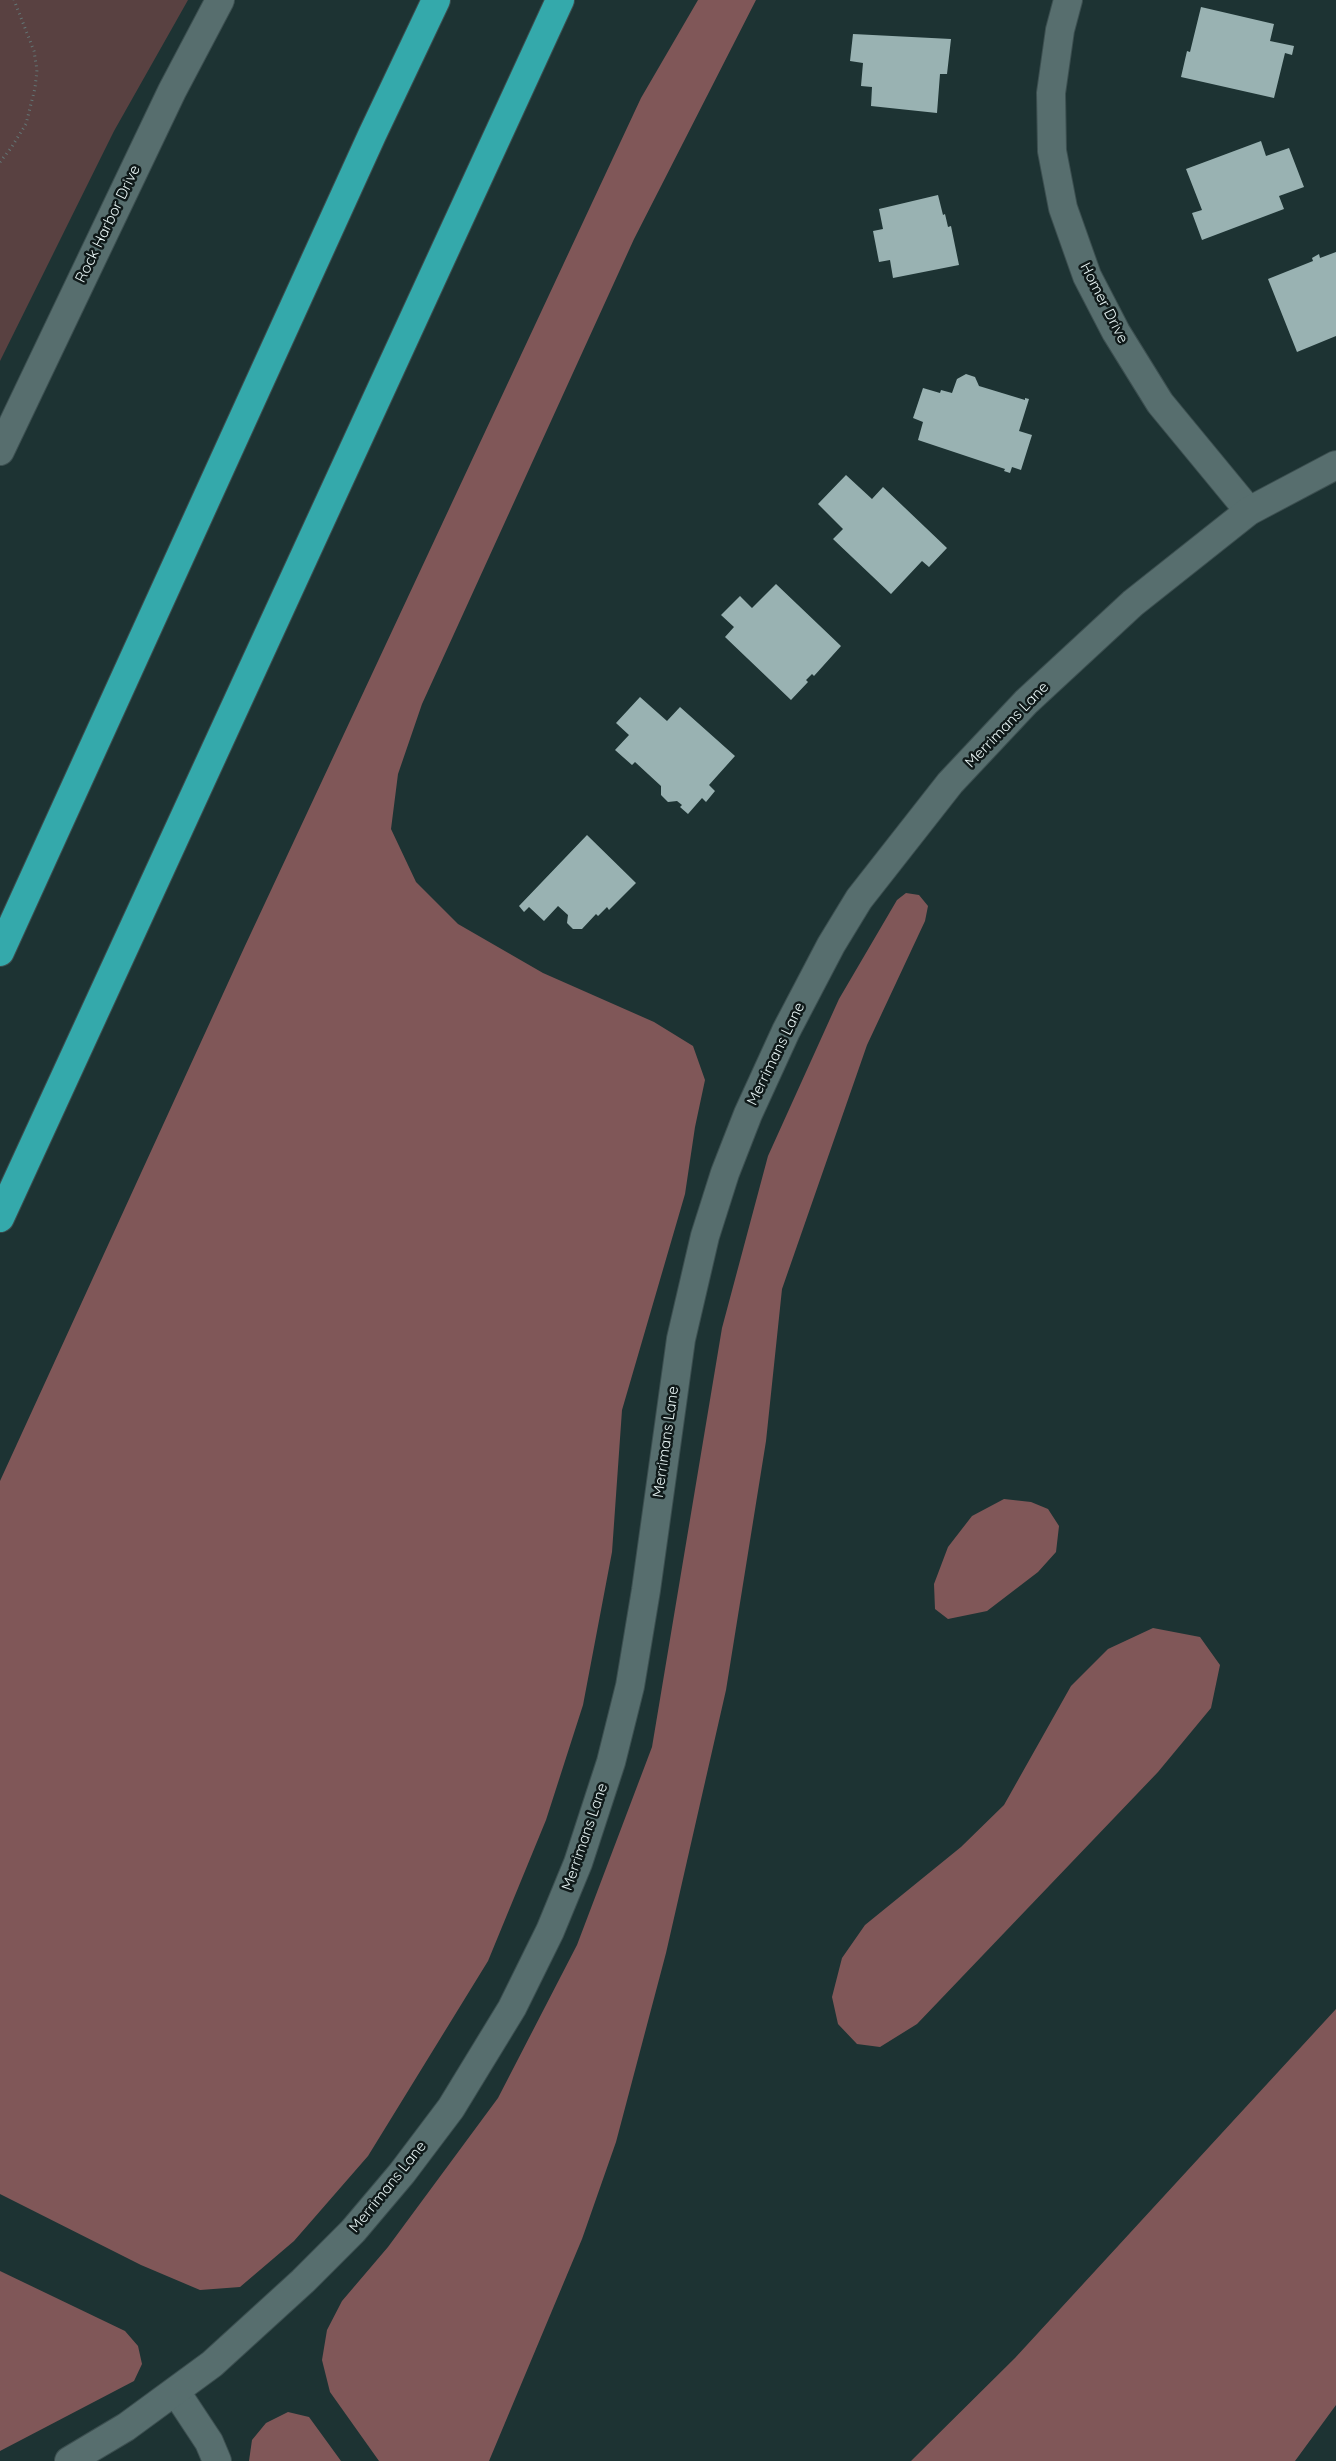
<!DOCTYPE html>
<html>
<head>
<meta charset="utf-8">
<style>
  body { margin:0 }
  canvas { display:block; background:#1d3333 }
</style>
</head>
<body>
<canvas width="1336" height="2461"></canvas>
<script>
const g = document.querySelector('canvas').getContext('2d');
g.lineJoin = 'round';
function paint(path, color) {
  g.fillStyle = color;
  g.fill(path, 'evenodd');
}
function shape(rows) {
  const path = new Path2D();
  for (const r of rows) {
    path.moveTo(r[0], r[1]);
    for (let i = 2; i < r.length; i += 2) path.lineTo(r[i], r[i + 1]);
  }
  return path;
}
function stroke(path, color, width, dash) {
  g.strokeStyle = color;
  g.lineWidth = width;
  g.lineCap = dash ? 'butt' : 'round';
  g.setLineDash(dash || []);
  g.stroke(path);
}
function write(font, color, halo, rows, align = 'center') {
  g.font = font + ' Quicksand,sans-serif';
  g.lineWidth = 5;
  g.setLineDash([]);
  g.textBaseline = 'middle';
  g.strokeStyle = halo;
  g.fillStyle = color;
  for (const [text, x, y, turn = 0] of rows) {
    g.save();
    g.translate(x, y);
    g.rotate((+turn || 0) * Math.PI / 180);
    g.textAlign = isNaN(turn) ? turn : align;
    if (halo) g.strokeText(text, 0, 0);
    g.fillText(text, 0, 0);
    g.restore();
  }
}
paint(shape([
  [0,0,188,0,114,131,0,361]
]), '#594141');
paint(shape([
  [698,0,756,0,634,239,422,704,398,774,391,829,416,882,458,924,543,973,654,1022,693,1046,705,1080,695,1127,685,1194,622,1410,612,1552,583,1705,546,1820,488,1961,368,2156,294,2241,240,2287,200,2290,141,2265,0,2194,0,1481,244,948,641,98],
  [906,893,919,895,928,906,925,921,867,1045,782,1289,766,1441,726,1690,666,1953,616,2142,582,2239,489,2461,379,2461,330,2392,322,2360,327,2330,342,2301,388,2247,498,2098,577,1945,652,1747,722,1328,768,1156,839,999,897,900],
  [1004,1499,1031,1502,1048,1509,1059,1526,1056,1552,1038,1572,987,1611,948,1619,935,1609,934,1584,948,1547,972,1516],
  [1153,1628,1200,1637,1220,1665,1211,1708,1158,1772,917,2024,880,2047,857,2044,838,2024,832,1997,842,1958,865,1925,961,1847,1004,1805,1071,1686,1108,1649],
  [1336,2009,1336,2405,1295,2461,911,2461,1015,2358],
  [0,2271,125,2331,138,2346,142,2364,134,2381,0,2451],
  [288,2412,309,2417,341,2461,249,2461,252,2440,266,2423]
]), '#805758');
paint(shape([
  [1201,7,1274,24,1270,41,1294,46,1292,55,1285,53,1274,98,1181,77,1187,51,1190,52],
  [853,34,951,39,947,74,940,74,937,113,871,106,872,87,861,86,863,63,850,61],
  [1261,141,1266,156,1289,148,1304,187,1279,196,1284,209,1202,240,1192,213,1202,210,1186,169],
  [938,195,943,215,945,214,948,227,951,226,959,265,893,278,890,260,879,262,873,231,883,229,879,209],
  [1336,252,1336,336,1297,352,1268,279,1313,261,1312,258,1319,254,1320,258],
  [966,374,975,377,979,386,1025,400,1025,398,1029,399,1019,431,1032,435,1021,470,1012,467,1010,473,1004,471,1005,469,918,440,923,422,913,418,923,388,940,393,941,390,952,393,957,379],
  [846,475,872,499,883,487,947,548,929,567,922,561,891,594,833,539,843,529,818,504],
  [776,584,841,646,814,676,812,674,806,680,808,682,791,700,725,637,734,627,721,615,740,596,752,608],
  [640,697,667,721,680,707,735,756,709,785,715,791,706,802,702,798,688,814,680,807,682,805,677,801,668,802,661,795,661,786,635,762,632,765,615,750,629,735,616,723],
  [587,835,636,883,609,910,607,907,598,916,596,914,582,929,573,929,567,923,568,915,558,906,544,921,529,907,524,912,519,906]
]), '#99b2b2');
const minor = shape([
  [1068,0,1060,30,1051,93,1052,151,1063,208,1087,276,1116,332,1160,403,1249,511],
  [0,451,172,91,220,0],
  [176,2392,209,2442,217,2461]
]);
const secondary = shape([
  [69,2461,126,2427,212,2364,303,2281,353,2231,402,2173,451,2108,512,2008,550,1931,578,1863,611,1762,630,1686,646,1590,681,1339,705,1236,725,1173,748,1114,786,1031,831,945,859,899,950,783,1026,702,1133,603,1249,511,1336,465]
]);
const motorway = shape([
  [0,952,372,135,436,0],
  [0,1218,560,0]
]);
stroke(minor, '#3c4f50', 30);
stroke(secondary, '#3c4f50', 30);
stroke(motorway, '#3c4f50', 30);
stroke(shape([
  [0,162,11,148,26,124,35,88,37,70,34,51,14,0]
]), '#637676', 3, [1, 4]);
stroke(minor, '#576e6e', 28);
stroke(secondary, '#576e6e', 28);
stroke(motorway, '#34a9ab', 28);
write('15px', '#e9f6f6', '#0f1919', [
  ["Rock Harbor Drive",108,224,-64],
  ["Homer Drive",1104,303,63],
  ["Merrimans Lane",1007,725,-46],
  ["Merrimans Lane",776,1054,-64],
  ["Merrimans Lane",666,1442,-82],
  ["Merrimans Lane",585,1837,-71],
  ["Merrimans Lane",388,2187,-51]
]);
</script>
</body>
</html>
